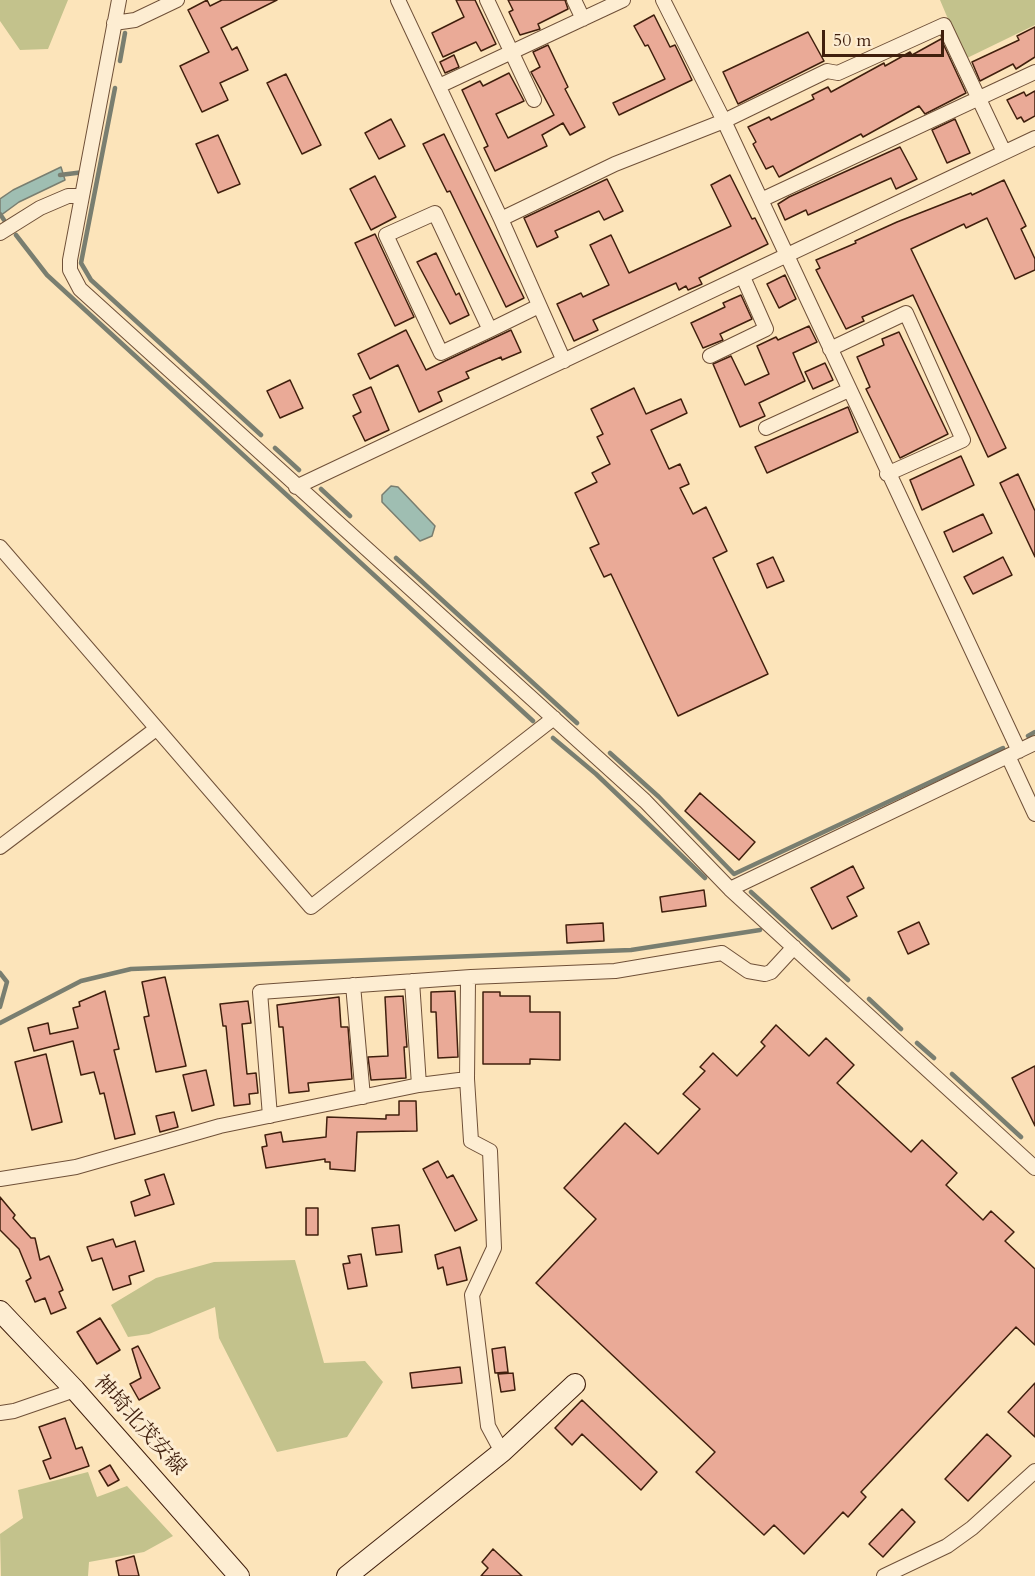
<!DOCTYPE html>
<html>
<head>
<meta charset="utf-8">
<style>
  body { margin:0 }
  #map { position:relative; width:1035px; height:1576px; overflow:hidden; background:#fce4ba; font-family:Cardo,serif }
  canvas { display:block }
  .scale { position:absolute; left:822px; top:30px; width:122px; height:27px; box-sizing:border-box; border:3px solid #401f0d; border-top:0; padding-left:8px; font-size:18px; line-height:21px; white-space:nowrap; color:#401f0d; -webkit-text-stroke:4px #fdedd2; paint-order:stroke }
</style>
</head>
<body>
<div id="map">
<canvas width="1035" height="1576"></canvas>
<div class="scale">50 m</div>
</div>
<script>
const g = document.querySelector('canvas').getContext('2d');
g.lineJoin = 'round';
function paint(path, color) {
  g.fillStyle = color;
  g.fill(path, 'evenodd');
}
function shape(rows) {
  const path = new Path2D();
  for (const r of rows) {
    path.moveTo(r[0], r[1]);
    for (let i = 2; i < r.length; i += 2) path.lineTo(r[i], r[i + 1]);
  }
  return path;
}
function stroke(path, color, width, dash) {
  g.strokeStyle = color;
  g.lineWidth = width;
  g.lineCap = dash ? 'butt' : 'round';
  g.setLineDash(dash || []);
  g.stroke(path);
}
function write(font, color, halo, rows, align = 'center') {
  g.font = font + ' Cardo,"Noto Serif JP",serif';
  g.lineWidth = 6;
  g.setLineDash([]);
  g.textBaseline = 'middle';
  g.strokeStyle = halo;
  g.fillStyle = color;
  for (const [text, x, y, turn = 0] of rows) {
    g.save();
    g.translate(x, y);
    g.rotate((+turn || 0) * Math.PI / 180);
    g.textAlign = isNaN(turn) ? turn : align;
    if (halo) g.strokeText(text, 0, 0);
    g.fillText(text, 0, 0);
    g.restore();
  }
}
paint(shape([
  [0,0,68,0,48,49,20,50,0,21],
  [940,0,1035,0,1035,25,965,59],
  [295,1260,324,1363,365,1361,383,1382,347,1437,277,1452,219,1338,215,1307,149,1334,128,1337,111,1305,156,1278,214,1262],
  [88,1472,97,1497,127,1486,173,1536,144,1552,89,1562,88,1576,1,1576,0,1534,23,1518,18,1490]
]), '#c3c28c');
const water = shape([
  [61,167,65,180,19,202,0,216,0,199,13,190,61,167],
  [391,486,398,487,435,526,432,536,420,541,382,502,382,495,391,486]
]);
paint(water, '#9fbeb2');
stroke(water, '#797e70', 1.5);
stroke(shape([
  [120,61,125,33],
  [115,88,81,263,91,280,261,435],
  [60,175,84,172],
  [0,214,4,220],
  [16,235,47,275,533,721],
  [275,448,299,470],
  [321,489,350,516],
  [396,558,577,723],
  [1028,736,1035,732],
  [553,738,596,774,705,878],
  [610,753,659,797,734,874,1003,748],
  [751,892,848,980],
  [0,973,7,982,0,1007],
  [869,999,901,1029],
  [0,1023,81,981,131,969,631,950,760,930],
  [917,1043,934,1058],
  [952,1074,1021,1137]
]), '#797e70', 4.5);
const building = shape([
  [207,0,210,6,222,0,277,0,221,28,232,50,237,47,248,70,220,83,228,100,202,112,180,66,209,52,188,10,207,0],
  [456,0,475,0,496,44,481,51,476,42,443,57,432,33,464,17,456,0],
  [508,0,565,0,568,9,538,24,540,29,520,35,509,12,513,10,508,0],
  [654,15,670,47,675,45,692,80,619,115,613,103,665,79,648,45,645,46,634,26,654,15],
  [1035,27,1035,57,1016,69,1013,64,980,81,972,62,1019,40,1017,36,1035,27],
  [808,32,824,61,738,104,723,72,808,32],
  [941,39,966,93,925,114,919,106,863,137,861,134,779,177,773,166,766,169,753,144,756,142,748,127,769,117,771,120,814,99,812,95,828,87,831,92,884,63,885,66,910,52,912,55,941,39],
  [548,45,568,87,565,89,585,127,570,135,563,123,542,135,547,146,495,171,484,148,488,146,462,90,480,81,483,86,509,73,524,101,496,114,508,138,554,115,531,72,540,67,533,52,548,45],
  [454,55,459,67,445,73,440,62,454,55],
  [286,74,321,145,302,154,267,83,286,74],
  [1035,91,1035,116,1024,122,1021,117,1017,119,1007,100,1024,92,1026,96,1035,91],
  [391,119,405,146,379,159,365,133,391,119],
  [955,119,970,153,947,163,932,130,955,119],
  [444,134,524,298,506,307,450,191,447,192,423,144,444,134],
  [218,135,240,184,218,193,196,144,218,135],
  [900,147,917,179,896,189,891,178,808,215,806,210,785,220,778,204,789,197,900,147],
  [730,175,752,219,755,218,768,244,699,278,702,284,688,290,686,286,679,290,676,283,593,320,598,330,574,341,557,304,581,293,583,297,609,285,590,245,611,235,629,273,731,226,711,185,730,175],
  [375,176,396,217,371,230,350,189,375,176],
  [607,179,623,211,604,220,599,211,555,231,558,237,537,247,524,218,607,179],
  [1004,180,1026,226,1021,229,1035,259,1035,270,1015,279,987,218,966,228,964,224,911,249,1006,448,988,457,913,295,862,317,864,321,846,329,816,270,820,268,816,260,856,243,855,241,897,222,971,193,972,195,1004,180],
  [375,234,414,317,395,326,355,243,375,234],
  [436,253,456,295,459,293,469,315,450,324,417,262,436,253],
  [785,275,796,299,779,308,767,284,785,275],
  [741,295,752,319,720,334,723,340,703,348,691,323,725,307,723,303,741,295],
  [809,326,817,342,793,353,805,381,759,403,765,416,740,427,713,364,731,356,745,385,769,374,757,346,776,337,778,340,809,326],
  [406,330,426,370,511,330,521,352,502,360,501,357,466,372,469,378,438,392,442,401,419,412,398,365,370,379,358,354,406,330],
  [899,332,948,434,900,458,866,389,870,387,857,357,884,345,882,339,899,332],
  [825,363,833,380,813,389,805,372,825,363],
  [290,380,303,408,280,418,267,391,290,380],
  [371,387,389,430,365,441,353,416,361,412,353,395,371,387],
  [634,388,646,414,681,399,687,413,651,430,669,469,680,464,689,484,680,488,693,514,706,507,727,551,713,558,768,674,678,716,611,574,604,577,590,548,599,544,575,493,597,482,592,473,610,464,597,437,603,434,591,409,634,388],
  [848,407,858,432,767,473,755,447,848,407],
  [961,456,974,485,922,510,910,480,961,456],
  [1018,474,1035,511,1035,557,1000,483,1018,474],
  [983,514,992,533,953,552,944,532,983,514],
  [773,557,784,581,767,588,757,564,773,557],
  [1003,557,1012,575,973,594,964,577,1003,557],
  [700,793,755,842,739,860,685,811,700,793],
  [853,866,864,888,847,897,857,916,832,929,811,888,853,866],
  [704,890,706,906,662,912,660,897,704,890],
  [919,922,929,944,908,954,898,932,919,922],
  [603,923,604,941,567,943,566,925,603,923],
  [165,977,186,1066,156,1072,144,1017,149,1016,142,982,165,977],
  [105,991,119,1049,114,1050,135,1134,115,1139,104,1093,100,1094,94,1072,81,1075,73,1041,34,1051,28,1028,48,1023,50,1034,78,1028,73,1008,80,1006,79,1002,105,991],
  [455,991,458,1057,438,1058,436,1012,431,1012,431,992,455,991],
  [483,992,500,992,500,996,530,996,530,1012,560,1012,560,1060,530,1059,530,1064,483,1064,483,992],
  [403,996,407,1047,404,1047,406,1078,371,1080,368,1057,388,1056,385,997,403,996],
  [339,997,341,1027,348,1027,352,1079,308,1083,309,1091,289,1093,283,1027,279,1027,277,1005,339,997],
  [248,1001,251,1023,242,1024,247,1074,256,1073,258,1093,249,1094,250,1104,234,1106,226,1026,223,1026,220,1004,248,1001],
  [776,1025,809,1056,826,1038,854,1065,837,1083,911,1152,922,1140,957,1173,946,1185,983,1220,991,1211,1014,1232,1005,1241,1035,1269,1035,1345,1016,1327,861,1492,866,1497,848,1517,843,1512,804,1554,774,1525,764,1535,696,1472,715,1452,536,1283,596,1219,564,1188,625,1123,658,1154,700,1109,683,1094,705,1071,700,1067,713,1053,737,1076,765,1046,761,1042,776,1025],
  [46,1054,62,1122,32,1130,15,1062,46,1054],
  [1035,1066,1035,1126,1012,1078,1035,1066],
  [206,1070,214,1105,192,1111,183,1075,206,1070],
  [399,1101,416,1101,417,1131,357,1132,355,1171,330,1169,330,1162,325,1162,325,1159,266,1168,262,1147,267,1146,265,1135,281,1132,283,1142,326,1137,327,1117,386,1119,386,1115,399,1115,399,1101],
  [174,1112,178,1127,160,1132,156,1116,174,1112],
  [438,1161,447,1178,453,1175,477,1220,455,1231,423,1169,438,1161],
  [164,1174,174,1204,135,1216,131,1202,150,1195,145,1180,164,1174],
  [0,1197,15,1215,13,1218,31,1238,35,1238,40,1260,49,1256,63,1290,59,1292,66,1308,51,1314,45,1298,35,1302,26,1281,31,1278,19,1249,0,1230,0,1197],
  [306,1208,318,1208,318,1235,306,1235,306,1208],
  [399,1225,402,1252,376,1255,372,1228,399,1225],
  [113,1239,116,1247,135,1241,144,1271,129,1276,131,1284,113,1290,102,1258,92,1261,87,1247,113,1239],
  [460,1247,467,1280,447,1285,443,1267,438,1269,435,1255,460,1247],
  [361,1254,367,1286,348,1289,343,1264,350,1263,348,1256,361,1254],
  [100,1318,120,1350,97,1364,77,1332,100,1318],
  [138,1346,160,1388,139,1400,130,1384,141,1378,132,1349,138,1346],
  [505,1347,508,1372,495,1373,492,1349,505,1347],
  [460,1367,462,1383,412,1388,410,1373,460,1367],
  [513,1373,515,1390,501,1392,498,1374,513,1373],
  [1035,1383,1035,1437,1008,1412,1035,1383],
  [582,1400,657,1472,641,1490,582,1434,572,1445,555,1428,582,1400],
  [65,1418,76,1449,82,1447,89,1466,50,1479,43,1461,51,1458,39,1427,65,1418],
  [987,1434,1011,1456,968,1501,945,1479,987,1434],
  [110,1465,119,1480,108,1486,99,1471,110,1465],
  [902,1509,915,1522,883,1557,869,1544,902,1509],
  [493,1549,522,1576,481,1576,488,1568,482,1562,493,1549],
  [134,1556,139,1576,119,1576,116,1561,134,1556]
]);
paint(building, '#eaaa97');
stroke(building, '#401f0d', 1.5);
const street = shape([
  [119,0,70,260,70,270,80,289,645,801,730,889,1035,1168],
  [398,0,501,219,564,361],
  [487,0,534,100],
  [574,0,583,19],
  [663,0,724,121,1019,751],
  [114,23,135,20,177,0],
  [439,86,623,0],
  [761,200,1035,72],
  [501,219,615,164,724,121,827,71,838,73,944,25,1004,152],
  [0,233,40,208,68,196,82,196],
  [490,330,435,213,386,235,441,353,490,330,539,306],
  [830,349,906,313,963,440,887,474],
  [710,356,766,329,743,277],
  [766,428,849,390],
  [296,487,1035,138],
  [0,547,311,907,554,718],
  [1008,756,1035,814],
  [0,847,156,729],
  [730,889,1035,743],
  [412,981,419,1085],
  [353,985,363,1097],
  [467,1079,468,981,471,977,615,971,722,953,748,971,765,974,771,972,794,947],
  [270,1116,260,992,471,977],
  [0,1179,76,1167,220,1126,419,1085,467,1079,471,1141,490,1151,494,1248,472,1295,488,1426,502,1452],
  [0,1413,14,1411,75,1390],
  [884,1576,947,1546,972,1528,1035,1471]
]);
const secondary = shape([
  [0,1311,75,1390,239,1576],
  [347,1576,502,1452,575,1384]
]);
stroke(street, '#6f5038', 16);
stroke(secondary, '#401f0d', 22);
stroke(street, '#fdedd2', 14);
stroke(secondary, '#fdedd2', 20);
write('21px', '#401f0d', '#fdedd2', [
  ["神埼北茂安線",139,1426,48]
]);
</script>
</body>
</html>
